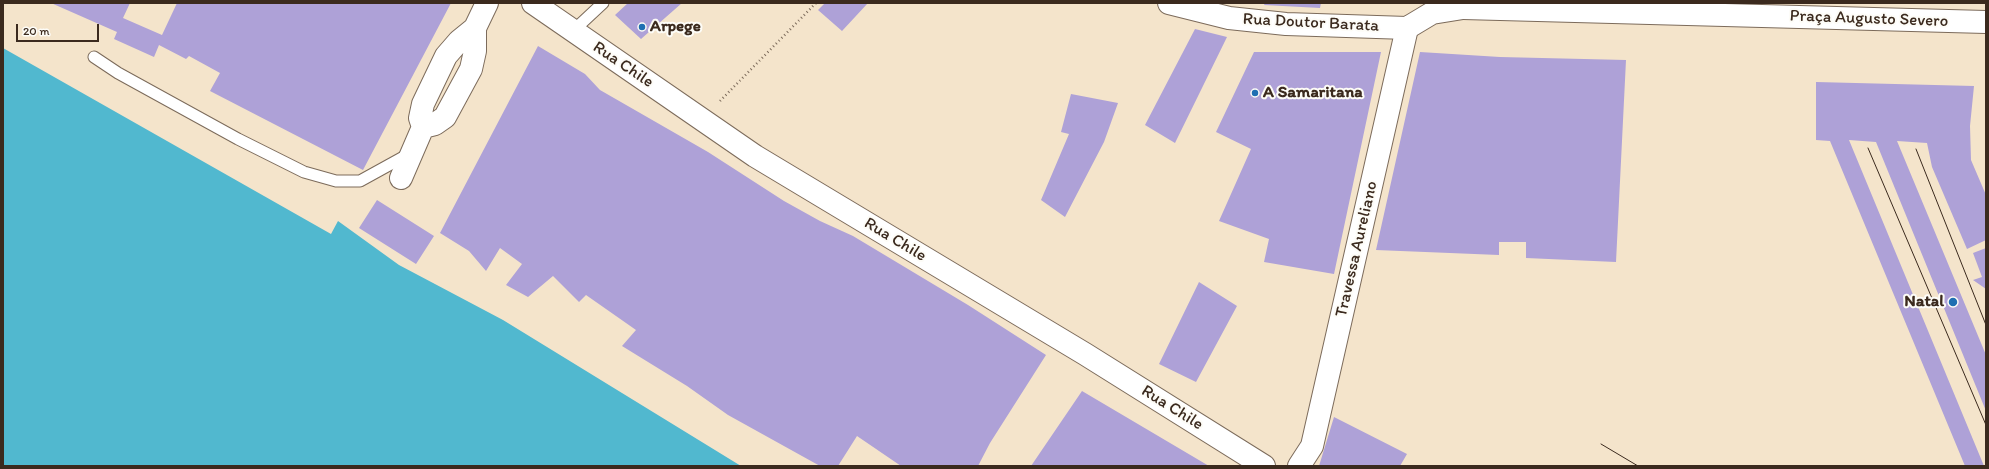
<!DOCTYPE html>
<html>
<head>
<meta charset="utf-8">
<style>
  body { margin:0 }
  #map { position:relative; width:1989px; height:469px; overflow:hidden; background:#f4e4cb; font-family:Itim,sans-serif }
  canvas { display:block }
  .frame { position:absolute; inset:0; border:4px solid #3b2a1e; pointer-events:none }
  .scale { position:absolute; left:16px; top:24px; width:83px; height:18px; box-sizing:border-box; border:2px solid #3b2a1e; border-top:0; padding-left:5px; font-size:12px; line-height:14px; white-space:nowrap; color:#3b2a1e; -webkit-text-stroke:3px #fdfcf7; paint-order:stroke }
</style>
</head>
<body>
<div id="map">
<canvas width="1989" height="469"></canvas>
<div class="frame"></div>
<div class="scale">20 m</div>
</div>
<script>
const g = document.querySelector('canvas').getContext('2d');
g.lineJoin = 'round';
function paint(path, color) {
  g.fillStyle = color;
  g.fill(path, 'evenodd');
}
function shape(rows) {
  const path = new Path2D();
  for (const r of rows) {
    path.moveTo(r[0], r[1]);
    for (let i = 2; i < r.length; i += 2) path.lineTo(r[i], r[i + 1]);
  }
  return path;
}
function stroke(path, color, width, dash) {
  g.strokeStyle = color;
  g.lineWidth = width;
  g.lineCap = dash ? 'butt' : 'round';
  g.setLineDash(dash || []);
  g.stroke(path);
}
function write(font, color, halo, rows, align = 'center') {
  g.font = font + ' Itim,sans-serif';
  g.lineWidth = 4;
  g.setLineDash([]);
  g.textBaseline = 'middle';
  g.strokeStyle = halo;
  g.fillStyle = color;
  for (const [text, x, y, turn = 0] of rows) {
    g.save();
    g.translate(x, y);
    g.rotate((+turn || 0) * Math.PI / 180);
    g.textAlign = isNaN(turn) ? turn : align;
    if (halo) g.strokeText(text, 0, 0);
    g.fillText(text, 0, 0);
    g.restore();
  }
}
paint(shape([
  [3,48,331,234,338,221,399,265,503,320,741,466,3,466]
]), '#51b8cf');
paint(shape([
  [51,3,130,3,123,18,162,35,177,3,451,3,363,170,210,91,220,73,189,56,186,59,159,45,154,57,114,39,117,32],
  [628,3,682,3,641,39,615,15],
  [825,3,868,3,842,31,818,10],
  [1265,3,1321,3,1320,8,1264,5],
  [1195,29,1227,37,1175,143,1145,125],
  [538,46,585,74,600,90,708,152,784,201,820,221,853,236,968,305,1046,355,990,443,978,466,901,466,857,436,838,466,820,466,728,415,687,386,622,346,636,330,586,295,579,302,553,276,528,297,506,285,522,264,500,248,486,271,469,251,440,233],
  [1254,52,1381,52,1334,274,1264,262,1269,239,1219,221,1251,149,1216,132],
  [1420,52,1500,57,1626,60,1616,262,1526,258,1526,242,1499,242,1499,255,1376,250],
  [1816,82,1974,86,1970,126,1971,160,1986,195,1986,240,1967,249,1932,167,1927,143,1897,141,1986,355,1986,411,1876,142,1849,140,1984,466,1965,466,1830,141,1816,140],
  [1071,94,1118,103,1104,142,1065,217,1041,200,1069,134,1061,132],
  [377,200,434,236,416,264,359,228],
  [1986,248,1986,289,1973,280,1982,277,1973,253],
  [1199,282,1237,306,1196,382,1159,364],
  [1082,391,1209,466,1031,466],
  [1334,417,1407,454,1400,466,1319,466]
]), '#aea1d7');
const service = shape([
  [573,31,603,3],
  [94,57,118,73,238,139,304,172,336,181,360,181,409,154]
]);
const minor = shape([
  [533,3,755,156,1085,354,1264,466],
  [1299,466,1312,446,1407,28]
]);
const tertiary = shape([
  [1169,3,1229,18,1286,24,1407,28,1432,13,1463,8],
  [423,127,435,124,445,117,471,69,475,51,475,28],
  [401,178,423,127,420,118,423,104,446,56,459,41,475,28,487,3]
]);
const secondary = shape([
  [1455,3,1463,8,1986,22]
]);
stroke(service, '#7c6b5b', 13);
stroke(minor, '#7c6b5b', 24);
stroke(tertiary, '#7c6b5b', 24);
stroke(secondary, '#7c6b5b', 24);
stroke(shape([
  [720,101,816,3]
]), '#7c6b5b', 2.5, [1, 3]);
stroke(service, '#fff', 11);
stroke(minor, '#fff', 22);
stroke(tertiary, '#fff', 22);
stroke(secondary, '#fff', 22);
stroke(shape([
  [1868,148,1986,425],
  [1916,149,1986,325],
  [1601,444,1638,466]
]), '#3b2a1e', 1);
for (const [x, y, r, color] of [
  [642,27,4,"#1f6fb2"],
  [1255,93,4,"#1f6fb2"],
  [1953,302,5,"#1f6fb2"]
]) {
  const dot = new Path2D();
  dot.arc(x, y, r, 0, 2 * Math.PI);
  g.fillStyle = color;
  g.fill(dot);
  stroke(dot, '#fdfcf7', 1.5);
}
write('17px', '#3b2a1e', '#fdfcf7', [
  ["Praça Augusto Severo",1869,19,2],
  ["Rua Doutor Barata",1311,23,3],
  ["Rua Chile",623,65,34],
  ["Rua Chile",895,240,31],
  ["Travessa Aureliano",1357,249,-77],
  ["Rua Chile",1172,408,32]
]);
write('bold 17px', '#3b2a1e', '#fdfcf7', [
  ["Arpege",650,27],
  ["A Samaritana",1263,93],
  ["Natal",1944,302,"right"]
], 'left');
</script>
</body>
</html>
